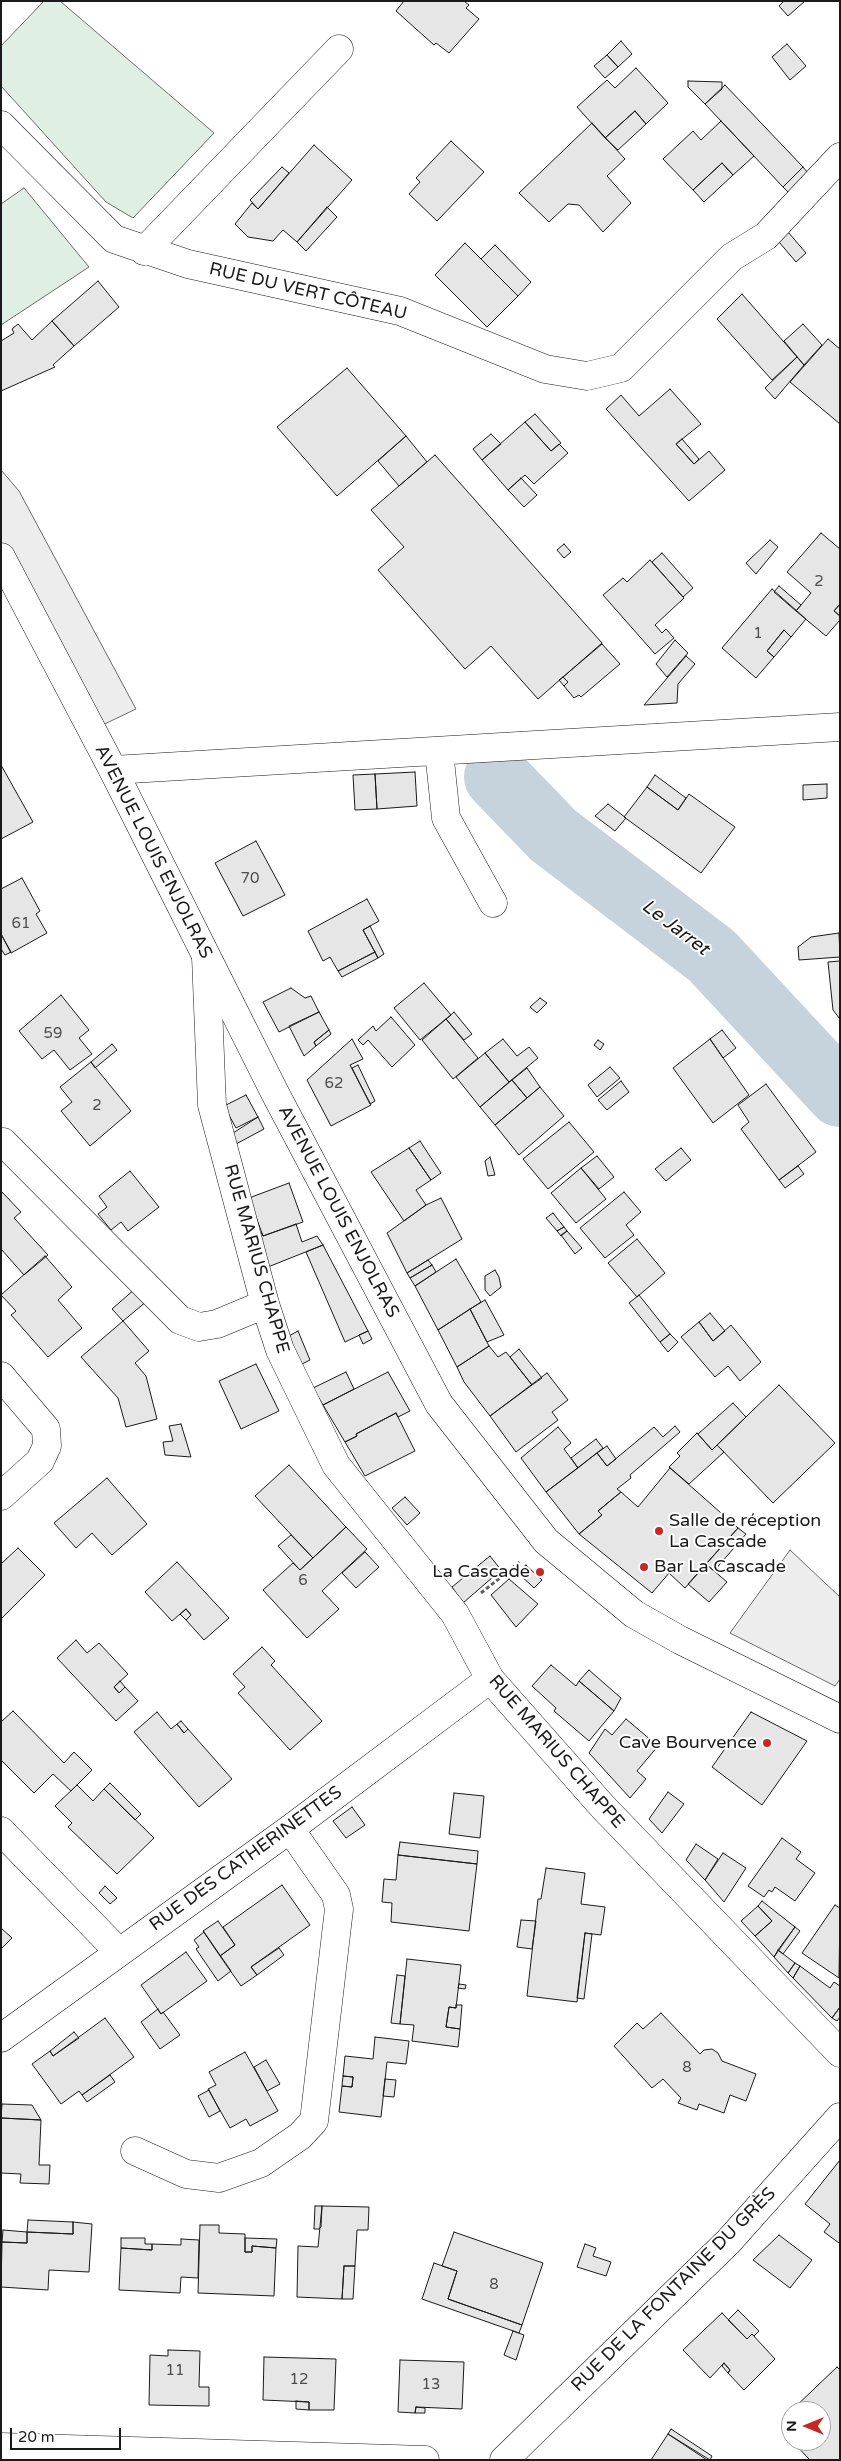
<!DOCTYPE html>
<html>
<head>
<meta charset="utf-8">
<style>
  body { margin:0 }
  #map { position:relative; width:841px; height:2461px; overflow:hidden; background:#fff; font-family:"Varela Round",sans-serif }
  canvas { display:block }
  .frame { position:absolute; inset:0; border:2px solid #1a1a1a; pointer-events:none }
  .north { position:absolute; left:781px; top:2401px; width:50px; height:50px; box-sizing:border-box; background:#fff; border:1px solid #a3a3a3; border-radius:50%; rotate:270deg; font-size:14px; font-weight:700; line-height:20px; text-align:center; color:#1a1a1a }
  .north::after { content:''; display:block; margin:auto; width:18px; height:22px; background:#c62828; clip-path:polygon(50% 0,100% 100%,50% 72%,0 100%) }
  .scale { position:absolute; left:10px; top:2428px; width:111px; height:22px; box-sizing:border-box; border:2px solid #1a1a1a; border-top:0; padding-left:6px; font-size:15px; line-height:18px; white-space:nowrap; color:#1a1a1a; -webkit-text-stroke:4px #fff; paint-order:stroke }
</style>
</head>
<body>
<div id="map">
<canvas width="841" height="2461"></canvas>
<div class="frame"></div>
<div class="north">N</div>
<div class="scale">20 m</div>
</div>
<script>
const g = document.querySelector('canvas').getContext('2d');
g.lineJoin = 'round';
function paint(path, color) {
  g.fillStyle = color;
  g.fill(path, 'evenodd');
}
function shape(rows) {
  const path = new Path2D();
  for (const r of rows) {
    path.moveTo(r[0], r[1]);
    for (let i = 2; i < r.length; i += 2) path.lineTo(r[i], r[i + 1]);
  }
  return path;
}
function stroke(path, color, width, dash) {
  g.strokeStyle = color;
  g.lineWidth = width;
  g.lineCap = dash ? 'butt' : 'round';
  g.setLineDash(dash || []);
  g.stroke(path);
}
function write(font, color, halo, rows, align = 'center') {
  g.font = font + ' "Varela Round",sans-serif';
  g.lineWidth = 4;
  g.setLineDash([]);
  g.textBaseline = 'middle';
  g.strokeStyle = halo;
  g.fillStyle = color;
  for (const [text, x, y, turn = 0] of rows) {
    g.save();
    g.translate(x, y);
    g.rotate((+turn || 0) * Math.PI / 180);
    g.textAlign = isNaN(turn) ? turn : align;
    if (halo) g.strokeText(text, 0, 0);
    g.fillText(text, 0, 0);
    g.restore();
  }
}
const green = shape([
  [44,1,60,1,214,133,133,218,106,202,1,86,1,46,44,1],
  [24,188,89,267,1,325,1,204,24,188]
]);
paint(green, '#e0efe3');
stroke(green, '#6a6a6a', 1);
const parking = shape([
  [1,470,19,491,136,709,92,730,1,557,1,470],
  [790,1550,840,1597,840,1679,835,1686,730,1633,790,1550]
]);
paint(parking, '#ededed');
stroke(parking, '#6a6a6a', 1);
stroke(shape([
  [497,777,553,835,712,956,840,1094]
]), '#c6d2dc', 66);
const building = shape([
  [404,1,464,1,469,5,466,8,479,19,449,53,436,43,434,45,396,11,404,1],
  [784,1,805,1,788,16,779,6,784,1],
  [621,41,632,54,618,67,607,55,621,41],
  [787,44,806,66,790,80,772,57,787,44],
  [607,55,618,67,605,78,594,66,607,55],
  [636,68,668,103,646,124,635,111,605,138,577,107,607,80,615,88,636,68],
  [688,81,722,82,722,89,705,104,688,87,688,81],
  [725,85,803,167,783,187,705,104,725,85],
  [635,111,646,124,618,150,605,138,635,111],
  [721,121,754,156,733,175,722,163,693,190,663,159,693,131,701,140,721,121],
  [592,123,625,159,607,176,631,203,603,232,579,205,568,204,549,222,519,193,592,123],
  [451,141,484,172,437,221,409,194,420,182,416,178,451,141],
  [314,145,352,180,297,242,283,230,273,241,248,237,235,224,252,203,258,209,314,145],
  [722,163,733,175,704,202,693,190,722,163],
  [282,167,289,173,258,209,250,200,282,167],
  [803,167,808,173,788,192,783,187,803,167],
  [327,207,337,217,306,251,297,242,327,207],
  [788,232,806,253,796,262,779,242,788,232],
  [465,243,518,296,487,327,435,275,465,243],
  [495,245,531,282,518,296,481,259,495,245],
  [98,281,119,307,74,346,52,321,98,281],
  [742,294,797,357,772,380,717,319,742,294],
  [52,321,74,346,53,365,55,367,1,391,1,341,14,333,12,329,18,324,32,340,52,321],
  [803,324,822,345,804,365,784,341,803,324],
  [828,339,840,349,840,424,790,382,828,339],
  [797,357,804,365,775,399,765,388,797,357],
  [347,368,406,436,337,496,277,427,347,368],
  [670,389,701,424,676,444,694,464,709,451,725,470,689,501,606,409,621,395,639,416,670,389],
  [535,414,561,443,551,451,525,422,535,414],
  [525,422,551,451,559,444,568,453,534,484,525,475,508,490,482,460,525,422],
  [491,434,501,444,482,460,473,449,491,434],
  [406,436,427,462,399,486,378,461,406,436],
  [682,439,699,459,694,464,676,444,682,439],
  [435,455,602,643,538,699,491,646,465,669,378,570,404,547,371,510,435,455],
  [521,478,537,495,524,507,508,490,521,478],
  [821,533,840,549,840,604,834,611,840,616,840,620,826,636,796,611,811,593,787,572,821,533],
  [770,540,778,547,756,574,746,563,770,540],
  [564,544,571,552,564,558,557,550,564,544],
  [662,553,693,588,683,597,652,562,662,553],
  [650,560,684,598,655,625,662,633,666,629,674,638,655,654,603,595,623,578,627,582,650,560],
  [779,586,801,605,796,611,774,592,779,586],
  [772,589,806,619,791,637,784,630,767,651,774,657,756,678,722,648,772,589],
  [840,604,840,616,834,611,840,604],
  [784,630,791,637,774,657,767,651,784,630],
  [675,640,688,653,667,677,656,664,675,640],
  [602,644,620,664,581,697,579,695,574,698,564,686,568,682,563,677,602,644],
  [686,656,695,664,678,684,677,703,644,705,686,656],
  [563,677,568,682,564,686,559,680,563,677],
  [1,765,33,822,1,839,1,765],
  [415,772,417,806,377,809,375,774,415,772],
  [375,774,377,809,355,810,353,775,375,774],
  [655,775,686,798,678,810,647,787,655,775],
  [827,784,827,798,803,800,803,785,827,784],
  [647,787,678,810,689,794,735,827,701,873,624,817,647,787],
  [608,804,626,818,615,831,595,816,608,804],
  [256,841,285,895,243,916,215,863,256,841],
  [22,878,40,911,36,914,47,933,11,953,1,934,1,889,22,878],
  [367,899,379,921,363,930,375,952,338,971,330,957,323,961,308,931,367,899],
  [370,926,384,954,378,958,363,930,370,926],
  [839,933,840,957,799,960,798,947,811,937,839,933],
  [1,934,11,952,5,955,1,949,1,934],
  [375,952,378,958,342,977,338,971,375,952],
  [840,961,840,1019,833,1010,828,962,840,961],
  [424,983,451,1015,420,1040,394,1008,424,983],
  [291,988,305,998,311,996,319,1012,279,1032,263,1002,291,988],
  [61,995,89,1030,79,1038,92,1054,70,1070,54,1050,42,1059,19,1031,61,995],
  [540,998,547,1003,537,1013,530,1007,540,998],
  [319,1012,329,1030,314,1042,316,1046,304,1056,289,1026,319,1012],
  [454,1012,472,1034,464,1040,446,1019,454,1012],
  [391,1017,415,1045,392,1067,368,1040,363,1045,358,1040,373,1026,376,1031,391,1017],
  [446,1019,478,1058,453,1079,422,1040,446,1019],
  [329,1030,331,1034,316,1046,314,1042,329,1030],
  [722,1030,736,1048,723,1058,710,1039,722,1030],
  [352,1039,363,1059,350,1065,371,1105,331,1126,307,1080,352,1039],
  [503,1039,517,1056,529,1047,538,1058,509,1082,485,1053,503,1039],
  [710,1039,749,1095,713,1123,673,1068,710,1039],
  [598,1040,604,1044,600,1050,594,1045,598,1040],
  [112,1044,117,1050,95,1068,91,1062,112,1044],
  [485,1053,509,1082,480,1107,456,1077,485,1053],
  [91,1062,131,1111,90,1146,61,1111,72,1102,60,1087,91,1062],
  [358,1065,375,1101,370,1104,352,1068,358,1065],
  [610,1067,620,1078,597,1097,588,1085,610,1067],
  [527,1068,540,1087,527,1098,512,1080,527,1068],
  [512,1080,527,1098,495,1125,480,1107,512,1080],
  [621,1081,629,1092,607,1110,598,1100,621,1081],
  [766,1084,816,1152,779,1180,741,1129,749,1122,738,1105,766,1084],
  [540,1087,564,1116,519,1155,495,1125,540,1087],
  [246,1095,258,1117,236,1128,224,1106,246,1095],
  [258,1117,264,1129,236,1144,233,1133,258,1117],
  [569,1122,594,1152,548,1189,523,1159,569,1122],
  [420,1141,441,1173,431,1180,409,1148,420,1141],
  [409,1148,431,1180,416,1190,426,1205,404,1221,371,1172,409,1148],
  [681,1148,691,1160,666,1181,655,1169,681,1148],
  [597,1156,614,1177,599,1189,581,1168,597,1156],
  [490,1157,495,1175,488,1176,485,1161,490,1157],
  [798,1166,804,1174,785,1188,779,1180,798,1166],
  [581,1168,606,1199,576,1223,551,1193,581,1168],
  [130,1171,159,1207,128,1231,121,1222,111,1230,98,1214,107,1207,99,1196,130,1171],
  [289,1183,303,1222,263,1236,249,1198,289,1183],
  [1,1191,21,1212,14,1218,48,1255,24,1275,1,1249,1,1191],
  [624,1192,641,1212,626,1225,634,1235,605,1258,580,1228,624,1192],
  [441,1198,462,1239,407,1273,387,1233,426,1205,441,1198],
  [553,1213,564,1227,557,1231,546,1218,553,1213],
  [296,1224,302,1242,317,1236,323,1245,268,1267,258,1234,262,1233,263,1236,296,1224],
  [564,1227,567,1231,561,1236,557,1231,564,1227],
  [567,1231,582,1248,575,1254,561,1235,567,1231],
  [637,1239,665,1273,637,1297,608,1263,637,1239],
  [323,1245,368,1331,345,1342,306,1252,323,1245],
  [45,1256,72,1287,58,1300,82,1328,48,1357,11,1315,16,1311,1,1295,45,1256],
  [456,1259,481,1302,438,1330,415,1286,456,1259],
  [428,1260,432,1265,410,1278,407,1273,428,1260],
  [432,1265,436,1272,415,1286,410,1278,432,1265],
  [495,1270,499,1277,501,1287,490,1296,485,1290,485,1276,495,1270],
  [136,1288,147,1301,123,1321,112,1309,136,1288],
  [639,1295,670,1334,660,1342,629,1303,639,1295],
  [485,1300,504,1335,487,1342,470,1309,485,1300],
  [470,1309,489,1346,457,1367,438,1330,470,1309],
  [710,1313,725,1331,713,1341,699,1322,710,1313],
  [123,1321,149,1351,135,1363,146,1376,157,1419,126,1427,118,1398,81,1357,123,1321],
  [699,1322,713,1341,731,1325,761,1362,740,1381,728,1366,715,1377,681,1337,699,1322],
  [298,1331,310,1360,300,1365,287,1337,298,1331],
  [368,1331,372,1339,363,1344,359,1335,368,1331],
  [670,1334,678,1342,668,1352,660,1342,670,1334],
  [489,1346,498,1357,506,1352,532,1385,490,1416,464,1382,457,1367,489,1346],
  [519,1349,542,1378,532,1385,510,1357,519,1349],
  [256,1364,279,1411,241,1429,219,1381,256,1364],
  [346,1372,354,1389,323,1405,313,1388,346,1372],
  [388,1372,410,1411,398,1417,396,1413,356,1434,357,1436,345,1442,323,1405,388,1372],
  [547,1373,568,1400,552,1412,558,1420,516,1452,490,1416,547,1373],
  [779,1385,835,1443,773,1503,717,1445,779,1385],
  [733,1403,746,1417,712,1450,698,1434,733,1403],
  [396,1413,415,1451,365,1476,345,1442,357,1436,356,1434,396,1413],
  [181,1424,191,1457,165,1455,163,1442,173,1441,169,1426,181,1424],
  [675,1426,680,1432,630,1475,631,1478,617,1489,621,1492,598,1511,602,1515,579,1534,546,1492,597,1453,607,1466,654,1427,663,1437,675,1426],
  [558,1427,571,1443,564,1449,578,1468,546,1492,521,1458,558,1427],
  [697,1433,712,1450,717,1445,724,1452,689,1484,669,1467,680,1456,677,1453,697,1433],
  [596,1439,603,1448,578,1468,571,1458,596,1439],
  [607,1446,616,1459,607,1466,597,1453,607,1446],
  [289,1465,346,1527,313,1558,255,1496,289,1465],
  [670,1468,738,1528,685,1588,669,1573,652,1593,579,1534,602,1515,598,1511,621,1492,638,1507,670,1468],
  [107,1478,147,1524,112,1555,92,1533,76,1548,54,1523,107,1478],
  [405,1497,420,1513,407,1525,392,1508,405,1497],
  [346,1527,367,1549,322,1591,339,1609,307,1638,263,1590,293,1563,300,1570,346,1527],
  [738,1528,746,1534,714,1571,706,1564,738,1528],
  [291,1535,313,1558,300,1570,278,1546,291,1535],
  [18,1548,45,1575,1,1619,1,1564,18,1548],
  [365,1552,379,1567,356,1588,342,1573,365,1552],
  [490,1556,501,1570,463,1603,452,1587,490,1556],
  [177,1562,229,1618,204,1640,186,1620,191,1615,186,1609,172,1621,145,1592,177,1562],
  [706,1564,727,1582,709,1602,688,1584,706,1564],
  [526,1565,542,1580,534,1588,517,1572,526,1565],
  [509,1579,538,1604,516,1627,491,1595,509,1579],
  [186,1609,191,1615,186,1620,180,1614,186,1609],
  [76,1640,87,1653,99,1643,128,1674,114,1687,119,1693,125,1687,138,1701,116,1721,57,1658,76,1640],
  [262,1647,275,1661,271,1665,322,1721,290,1750,238,1693,245,1687,233,1674,262,1647],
  [551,1665,576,1686,579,1681,614,1711,589,1741,554,1711,556,1708,532,1686,551,1665],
  [589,1670,621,1698,614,1711,579,1681,589,1670],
  [120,1681,125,1687,119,1693,114,1687,120,1681],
  [13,1711,64,1763,74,1752,92,1770,71,1791,53,1774,34,1793,1,1760,1,1722,13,1711],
  [157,1712,171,1729,177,1724,184,1733,188,1729,232,1779,199,1807,134,1732,157,1712],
  [751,1712,807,1741,762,1805,712,1767,751,1712],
  [626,1719,658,1746,637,1771,646,1779,630,1798,589,1753,605,1729,612,1735,626,1719],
  [181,1721,188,1729,184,1733,177,1724,181,1721],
  [110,1783,141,1814,135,1820,104,1789,110,1783],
  [77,1785,93,1801,104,1789,154,1838,117,1874,68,1827,72,1823,55,1806,77,1785],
  [668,1792,684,1804,662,1833,649,1819,668,1792],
  [454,1793,484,1796,480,1838,449,1834,454,1793],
  [352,1807,365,1825,346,1838,333,1821,352,1807],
  [782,1838,801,1852,796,1859,815,1873,795,1901,775,1887,772,1892,769,1890,764,1897,748,1886,782,1838],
  [400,1842,478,1851,477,1864,398,1855,400,1842],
  [696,1844,718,1859,705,1880,686,1860,696,1844],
  [723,1853,746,1868,724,1902,705,1880,723,1853],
  [398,1855,477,1864,469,1931,391,1922,392,1903,382,1902,384,1879,396,1880,398,1855],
  [546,1868,585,1873,581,1904,605,1907,601,1935,585,1933,577,2002,527,1996,538,1899,541,1899,546,1868],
  [282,1885,310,1925,251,1967,257,1975,241,1986,220,1956,235,1945,223,1927,282,1885],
  [105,1886,117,1898,110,1904,99,1893,105,1886],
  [762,1901,795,1927,774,1957,755,1936,772,1921,758,1906,762,1901],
  [835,1905,840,1908,839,1978,802,1953,835,1905],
  [758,1906,772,1921,755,1936,741,1921,758,1906],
  [521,1920,536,1921,532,1949,517,1947,521,1920],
  [218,1921,235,1945,220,1956,203,1931,218,1921],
  [795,1927,800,1931,783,1954,778,1950,795,1927],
  [1,1928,12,1938,1,1949,1,1928],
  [204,1932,231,1971,218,1981,196,1949,199,1947,194,1940,204,1932],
  [585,1933,592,1934,584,1999,577,1998,585,1933],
  [279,1948,284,1955,257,1975,251,1967,279,1948],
  [778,1950,795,1963,788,1973,774,1957,778,1950],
  [186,1952,207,1981,161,2014,141,1985,186,1952],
  [407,1959,461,1965,456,2008,449,2007,446,2027,460,2029,458,2047,412,2041,414,2025,400,2024,407,1959],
  [795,1963,800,1966,793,1978,788,1973,795,1963],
  [800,1966,830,1988,834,1982,840,1986,840,2007,832,2018,793,1978,800,1966],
  [397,1975,405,1976,400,2024,391,2023,397,1975],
  [459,1984,466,1985,465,1989,458,1988,459,1984],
  [456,2005,462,2005,460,2029,446,2027,449,2007,456,2008,456,2005],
  [840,2007,840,2017,837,2021,832,2018,840,2007],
  [158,2009,161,2014,163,2012,180,2035,160,2049,141,2022,158,2009],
  [661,2013,700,2054,704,2050,712,2049,718,2053,722,2061,756,2074,746,2101,730,2095,724,2113,699,2104,697,2110,678,2103,681,2098,663,2079,652,2088,614,2046,637,2023,643,2029,661,2013],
  [105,2018,134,2057,82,2095,79,2091,61,2104,32,2064,50,2051,53,2056,105,2018],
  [74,2032,79,2038,53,2056,50,2051,74,2032],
  [375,2037,409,2041,406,2064,387,2062,381,2117,339,2112,342,2086,352,2087,353,2077,343,2076,345,2056,373,2059,375,2037],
  [245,2052,278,2111,250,2126,246,2119,230,2128,208,2089,216,2085,209,2072,245,2052],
  [266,2060,280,2084,267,2091,254,2067,266,2060],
  [110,2075,115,2082,87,2102,82,2095,110,2075],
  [343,2076,353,2077,352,2087,342,2086,343,2076],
  [385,2079,396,2080,394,2097,383,2096,385,2079],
  [209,2090,220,2111,209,2117,198,2096,209,2090],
  [2,2104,32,2105,41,2120,1,2118,2,2104],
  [1,2118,41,2120,39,2165,50,2165,49,2184,20,2183,21,2174,1,2173,1,2118],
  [840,2160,840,2243,839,2243,824,2232,830,2224,805,2204,840,2160],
  [315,2206,322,2206,321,2227,319,2229,314,2229,315,2206],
  [322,2206,369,2207,368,2230,357,2230,355,2266,344,2266,342,2299,297,2297,298,2246,318,2247,322,2206],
  [28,2220,73,2222,73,2234,27,2232,28,2220],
  [73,2222,92,2224,89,2272,49,2270,48,2290,1,2287,2,2242,27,2243,27,2232,73,2234,73,2222],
  [200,2225,219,2225,219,2233,245,2234,245,2252,252,2252,252,2246,276,2248,274,2296,198,2293,200,2225],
  [3,2230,27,2232,27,2243,2,2242,3,2230],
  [454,2232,543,2263,522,2325,448,2299,457,2271,442,2266,454,2232],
  [779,2235,812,2260,790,2288,753,2260,779,2235],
  [121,2238,145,2238,145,2244,152,2244,152,2250,121,2248,121,2238],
  [245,2238,277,2239,276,2248,252,2246,252,2252,245,2252,245,2238],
  [181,2239,199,2240,198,2278,181,2277,180,2293,119,2290,121,2248,152,2250,152,2244,181,2245,181,2239],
  [585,2244,596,2248,593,2256,611,2262,606,2276,577,2267,585,2244],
  [434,2263,457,2271,448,2299,522,2325,519,2333,422,2299,434,2263],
  [344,2266,355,2266,353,2299,342,2299,344,2266],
  [738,2310,759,2331,754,2336,752,2334,747,2339,728,2320,738,2310],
  [722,2313,747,2339,752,2334,775,2359,744,2390,728,2373,730,2370,724,2363,710,2378,683,2350,722,2313],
  [513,2331,524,2335,516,2360,504,2355,513,2331],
  [168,2350,200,2351,199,2387,209,2387,209,2406,149,2405,150,2355,168,2356,168,2350],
  [264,2357,336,2359,334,2410,309,2410,309,2402,263,2400,264,2357],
  [400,2360,464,2362,462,2409,416,2407,415,2413,398,2412,400,2360],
  [724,2363,730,2370,728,2373,722,2366,724,2363],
  [837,2367,840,2370,840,2460,810,2460,792,2441,821,2441,821,2411,791,2411,837,2367],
  [296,2401,309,2402,309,2410,296,2409,296,2401],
  [416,2407,425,2408,425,2413,415,2413,416,2407],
  [791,2411,791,2424,785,2417,791,2411],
  [671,2429,712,2456,710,2460,668,2434,671,2429],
  [668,2434,707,2460,651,2460,668,2434]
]);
paint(building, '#e6e6e6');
stroke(building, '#1a1a1a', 1);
const minor = shape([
  [1,125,114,239,188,264,400,311,545,369,587,376,621,368,732,257,766,236,840,157],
  [144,251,339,49],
  [439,751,446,818,493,903],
  [113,770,840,727],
  [206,957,212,1105,265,1304,280,1350,336,1465,455,1614,490,1679,603,1807,840,2053],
  [3,1142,180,1320,199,1327,217,1324,265,1304],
  [1,1376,46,1429,47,1446,40,1461,1,1496],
  [1,1831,119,1952],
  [1,2038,290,1829,490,1679],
  [135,2151,186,2174,219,2178,261,2163,300,2136,314,2121,339,1909,336,1895,290,1829],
  [1,2447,425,2460],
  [504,2460,728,2242,840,2117]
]);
const major = shape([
  [1,557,113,770,275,1093,439,1404,546,1541,634,1614,680,1640,840,1719]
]);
stroke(minor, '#1a1a1a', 29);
stroke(major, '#1a1a1a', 29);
stroke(shape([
  [481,1593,521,1561]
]), '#5f5f5f', 3, [4, 2.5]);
stroke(minor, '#fff', 28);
stroke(major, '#fff', 28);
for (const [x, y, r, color] of [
  [659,1531,5,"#c62828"],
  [644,1567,5,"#c62828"],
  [540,1572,5,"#c62828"],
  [767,1743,5,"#c62828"]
]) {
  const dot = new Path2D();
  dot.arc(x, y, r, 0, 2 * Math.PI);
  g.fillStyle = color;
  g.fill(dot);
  stroke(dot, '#fff', 2);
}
write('15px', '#4d4d4d', null, [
  ["2",819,582],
  ["1",758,634],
  ["70",250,879],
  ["61",21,924],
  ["59",53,1034],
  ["62",334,1084],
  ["2",97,1106],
  ["6",303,1581],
  ["8",687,2068],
  ["8",494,2285],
  ["11",175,2371],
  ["12",299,2380],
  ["13",431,2385]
]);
write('18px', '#1a1a1a', '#fff', [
  ["RUE DU VERT CÔTEAU",308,292,13],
  ["AVENUE LOUIS ENJOLRAS",153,852,63],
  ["AVENUE LOUIS ENJOLRAS",338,1212,62],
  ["RUE MARIUS CHAPPE",256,1259,74],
  ["RUE MARIUS CHAPPE",556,1752,49],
  ["RUE DES CATHERINETTES",246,1859,-36],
  ["RUE DE LA FONTAINE DU GRÈS",674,2290,-45]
]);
write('18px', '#1a1a1a', '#fff', [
  ["Salle de réception",669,1521],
  ["La Cascade",669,1542],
  ["Bar La Cascade",654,1567],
  ["La Cascade",530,1572,"right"],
  ["Cave Bourvence",757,1743,"right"]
], 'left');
write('italic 19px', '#1a1a1a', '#fff', [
  ["Le Jarret",675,928,37]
]);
</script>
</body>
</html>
